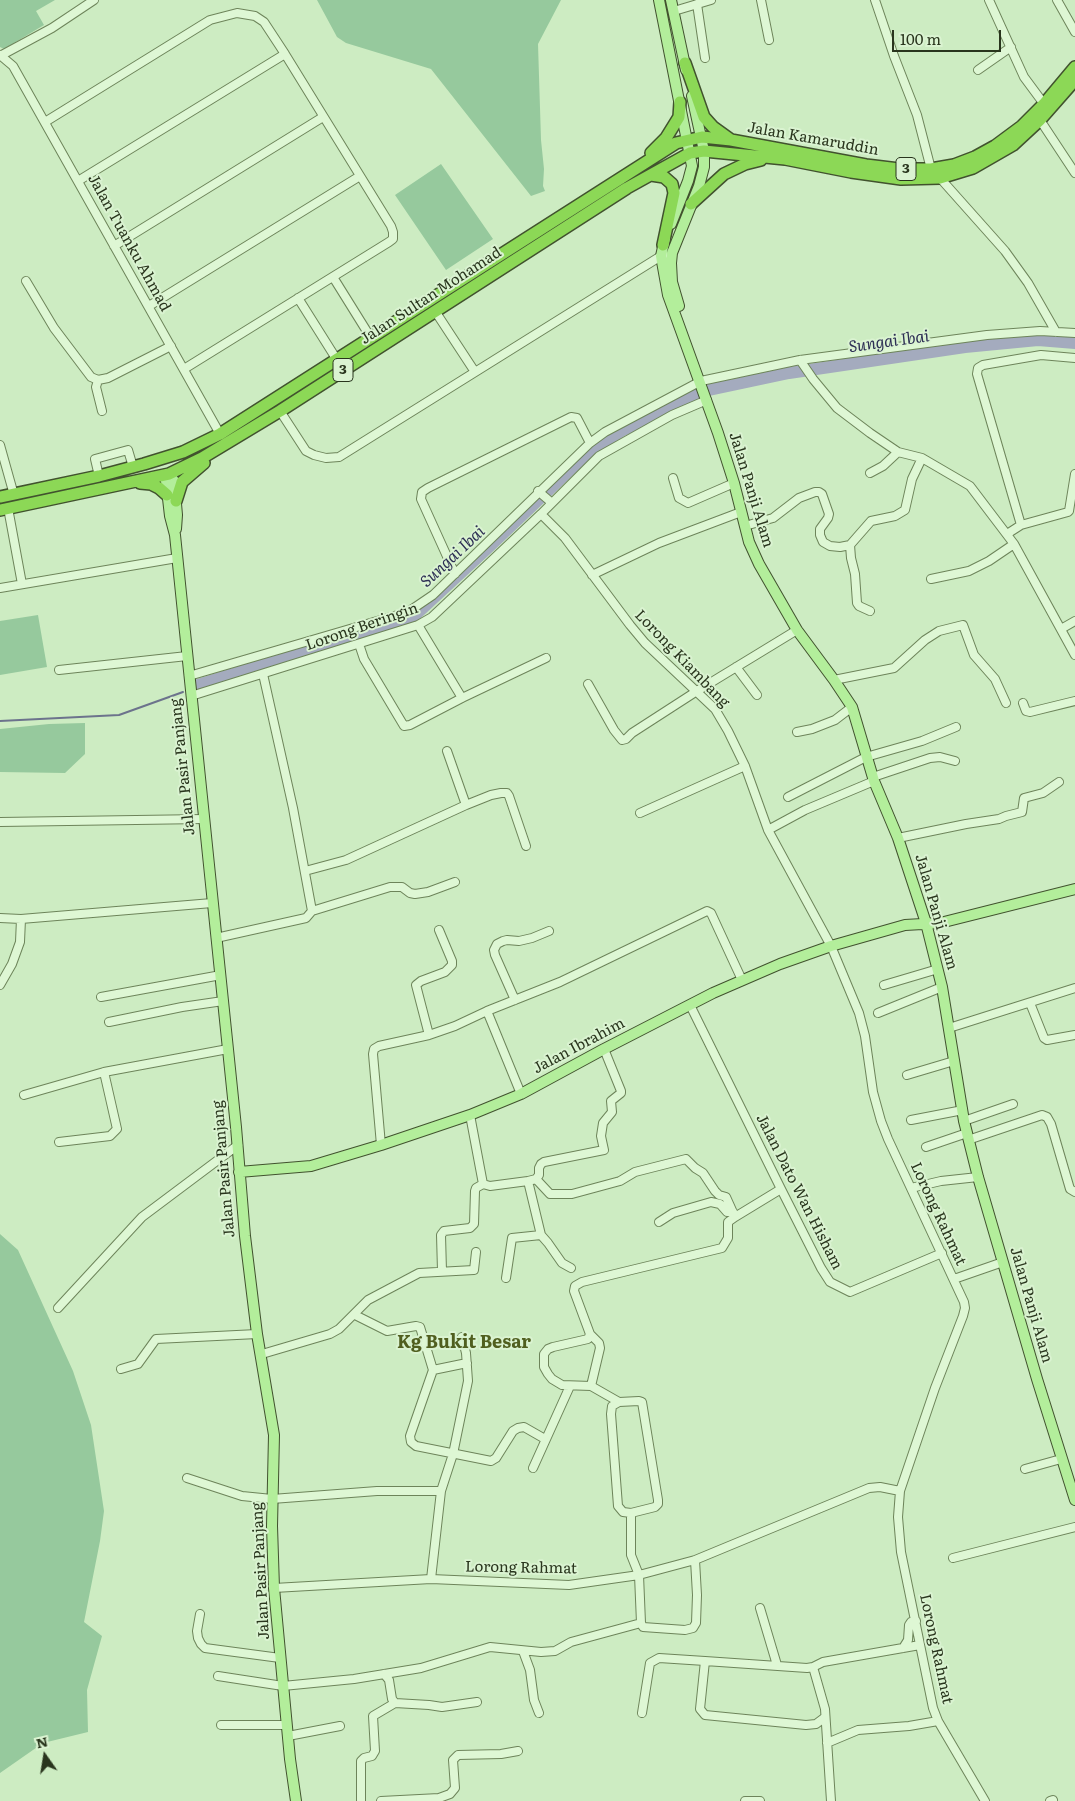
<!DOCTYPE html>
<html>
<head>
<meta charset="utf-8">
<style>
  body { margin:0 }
  #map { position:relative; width:1075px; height:1801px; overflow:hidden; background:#cdecc2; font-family:Literata,serif }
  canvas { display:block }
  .north { position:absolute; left:20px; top:1731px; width:50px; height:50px; -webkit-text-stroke:4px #daf3d1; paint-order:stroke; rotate:347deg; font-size:14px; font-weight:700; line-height:20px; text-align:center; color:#29351d }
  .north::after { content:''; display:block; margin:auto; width:18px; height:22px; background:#29351d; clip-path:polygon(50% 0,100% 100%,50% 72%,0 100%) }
  .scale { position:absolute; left:892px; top:30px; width:109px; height:22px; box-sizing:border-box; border:2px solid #29351d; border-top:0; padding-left:6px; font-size:15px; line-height:18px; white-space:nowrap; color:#29351d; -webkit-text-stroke:4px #daf3d1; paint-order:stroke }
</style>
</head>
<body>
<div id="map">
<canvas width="1075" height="1801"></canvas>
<div class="north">N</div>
<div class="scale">100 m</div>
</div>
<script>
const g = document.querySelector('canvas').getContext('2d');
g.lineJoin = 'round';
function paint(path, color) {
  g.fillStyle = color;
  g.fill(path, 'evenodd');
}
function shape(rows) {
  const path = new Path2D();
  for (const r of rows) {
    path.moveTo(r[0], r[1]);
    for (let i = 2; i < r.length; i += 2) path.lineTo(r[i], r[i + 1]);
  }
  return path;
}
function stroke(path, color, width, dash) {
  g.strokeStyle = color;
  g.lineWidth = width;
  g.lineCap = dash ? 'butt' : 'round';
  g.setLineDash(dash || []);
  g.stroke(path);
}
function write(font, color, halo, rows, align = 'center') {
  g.font = font + ' Literata,serif';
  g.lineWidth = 4;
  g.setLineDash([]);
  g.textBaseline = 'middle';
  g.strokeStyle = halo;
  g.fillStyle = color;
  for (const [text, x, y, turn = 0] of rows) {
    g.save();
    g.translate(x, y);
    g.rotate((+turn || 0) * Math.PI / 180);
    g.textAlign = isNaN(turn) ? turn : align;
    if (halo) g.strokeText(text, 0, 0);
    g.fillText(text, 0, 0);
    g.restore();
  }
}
paint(shape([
  [0,0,55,0,36,11,44,25,4,49,0,47],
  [317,0,561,0,538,44,541,140,544,169,543,186,545,191,531,196,431,69,346,43,337,37],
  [441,164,493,239,446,270,395,195],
  [38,615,47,667,0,675,0,621],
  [85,723,85,754,65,773,0,772,0,729,49,724],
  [0,1234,18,1250,73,1371,91,1425,104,1511,100,1541,84,1622,102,1636,87,1690,88,1732,43,1743,0,1773]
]), '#96c99d');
stroke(shape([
  [0,721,119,715,183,692]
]), '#6c738c', 2);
stroke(shape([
  [709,390,789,373,965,347,1038,340,1075,343],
  [198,685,405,620,414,616,492,544,591,450,623,430,699,393]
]), '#a4abbe', 12);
const minor = shape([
  [761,0,769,40],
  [875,0,894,56,917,115,931,169],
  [989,0,1024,77,1044,104],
  [1057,0,1075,32],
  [697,4,705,58],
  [674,11,711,0],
  [0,55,13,66,220,434],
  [0,56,52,28,94,0],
  [978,70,1011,47],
  [1040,120,1075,173],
  [45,122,210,20,237,13,255,16,264,22,285,54,391,226,393,232,393,239,389,242,184,369],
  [940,178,1005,251,1028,283,1056,332],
  [78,181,285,54],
  [114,246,323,117],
  [333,277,371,338],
  [26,281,54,328,91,377,98,380,108,378,171,346],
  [298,298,337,360],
  [149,306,360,176],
  [435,311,475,372],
  [800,360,813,379,837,408,870,433,898,452,922,458,970,486,1014,544,1075,655],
  [98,380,96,387,102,411],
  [280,411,306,451,314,455,326,458,339,457,661,256,664,255],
  [0,445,14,495],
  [870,473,883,466,898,452],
  [99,476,95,459,128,450,133,467],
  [673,478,679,498,688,503,734,483],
  [538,491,552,503],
  [8,508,22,584],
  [541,514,565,538,630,625,645,643,715,709,728,731,745,766,768,830,831,946,859,1013,865,1036,873,1092,881,1121,888,1139,964,1302,965,1308,963,1316,935,1388,900,1491,898,1517,901,1552,933,1708,938,1721,985,1801],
  [1021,525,977,374,978,368,983,365,1041,355,1075,358],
  [745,526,773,518,799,498,815,492,819,492,822,494,829,514,828,518,820,529,820,535,823,542,830,546,840,547,850,545],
  [1007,534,1021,525,1068,512,1069,511,1075,474],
  [455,574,421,499,422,492,428,488,571,417,577,418,590,443],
  [592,575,659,543,741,512],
  [931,579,969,571,989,561,1014,544],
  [0,588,177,558],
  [870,611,859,606,857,603,855,574,851,558,850,545,871,521,895,516,905,510,912,479,922,458],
  [418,625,462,698],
  [1061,629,1075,621],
  [359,644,364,659,404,726,410,725,462,698,546,658],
  [736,667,757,695],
  [59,670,187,656],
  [263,674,293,808,312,911],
  [189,676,408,612,433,595,590,443,605,432,701,381,800,360,987,335,1040,331,1075,333],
  [834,680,894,668,925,640,939,631,963,625,974,655,995,679,1006,703],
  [588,684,614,730,622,740,626,739,632,733,697,691,797,630],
  [191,696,418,625,432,617,541,514,599,456,672,415,707,400],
  [1023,703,1026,711,1030,712,1075,701],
  [797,732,812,729,835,720,852,707],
  [447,751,466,805],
  [873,777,930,758,940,757,955,761],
  [788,797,866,757,922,741,956,727],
  [640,813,745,766],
  [0,822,204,819],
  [768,830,805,810,874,781],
  [898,838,966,824,999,819,1006,816,1022,812,1024,798,1043,793,1059,782],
  [305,871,346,860,466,805,491,795,501,793,507,793,509,796,526,846],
  [0,918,21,919,212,903],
  [216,938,306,918,312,911,390,887,402,887,410,893,415,894,428,892,455,882],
  [0,985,12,964,20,942,21,919],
  [884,985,938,969],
  [101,997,221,975],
  [515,1000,495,955,494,950,497,944,503,941,507,940,519,941,532,938,549,931],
  [1030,1003,1044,1038,1047,1040,1075,1035],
  [690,1005,781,1189,821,1268,830,1282,850,1292,942,1253],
  [487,1011,521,1094],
  [878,1013,942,987],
  [109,1022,182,1007,223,1001],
  [949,1028,1075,988],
  [429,1035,416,985,421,981,445,972,452,965,452,961,439,930],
  [907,1075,954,1061],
  [24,1095,104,1072,228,1049],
  [470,1115,483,1184,490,1186,528,1181],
  [911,1120,963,1110],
  [964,1121,1013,1104],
  [968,1140,1042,1115,1047,1117,1051,1124,1070,1189,1075,1192],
  [59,1142,110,1136,117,1129,104,1072],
  [381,1145,373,1054,374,1049,379,1046,429,1035,455,1026,487,1011,560,982,707,911,711,913,742,980],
  [926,1147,967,1133],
  [536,1179,550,1194,572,1194,620,1181,635,1172,686,1159,695,1168,703,1173,715,1191,719,1195,726,1197,735,1217,781,1189],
  [911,1188,941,1181,978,1177],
  [659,1222,673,1213,711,1202,720,1204,727,1212,733,1212],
  [541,1235,548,1243,562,1263,571,1268],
  [442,1271,441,1235,444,1231,470,1228,474,1224,475,1191,476,1188,483,1184],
  [506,1278,512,1238,541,1235,528,1181,536,1179,539,1175,539,1168,541,1164,544,1162,604,1150,601,1136,603,1123,612,1112,611,1101,621,1093,621,1091,604,1049],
  [954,1279,1003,1262],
  [58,1308,142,1217,238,1145],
  [355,1315,387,1331,416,1326,420,1327,433,1370],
  [590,1334,599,1343,600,1348,591,1386],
  [262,1354,330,1334,339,1329,368,1300,419,1273,474,1270,476,1252],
  [467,1363,433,1370,410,1436,411,1442,416,1446,491,1461,496,1458,513,1431,518,1428,524,1427,545,1439],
  [121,1369,138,1364,156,1339,257,1334],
  [619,1402,612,1406,611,1414,618,1506,623,1512,631,1513],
  [533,1468,570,1386],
  [1025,1469,1061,1459],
  [187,1478,242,1496,272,1499,377,1491,441,1491],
  [953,1558,1075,1527],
  [695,1560,697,1595,696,1623,693,1628,685,1630,643,1627,641,1623,639,1575,631,1555,631,1513,655,1507,658,1504,658,1500,642,1402,639,1401,619,1402,591,1386,562,1385,552,1379,548,1374,544,1367,544,1354,548,1349,553,1347,588,1339,590,1334,574,1291,575,1286,582,1282,722,1248,728,1238,728,1222,735,1217],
  [431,1579,441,1491,453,1454,468,1381,466,1353,462,1337],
  [274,1588,431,1579,569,1585,639,1575,695,1560,869,1488,880,1487,900,1491],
  [760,1608,777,1665],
  [200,1614,197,1631,198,1638,201,1644,205,1648,280,1658],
  [903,1648,908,1640,909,1625,911,1622,916,1621],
  [523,1651,530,1670,534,1700,539,1713],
  [813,1667,825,1709,831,1801],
  [384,1674,389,1680,392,1699,395,1703,429,1705,442,1707,477,1702],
  [218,1676,283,1686,354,1679,421,1668,490,1647,541,1652,555,1651,571,1642,641,1623],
  [642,1713,650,1663,659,1658,705,1661],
  [824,1718,816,1724,806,1725,705,1715,700,1709,705,1661,807,1668,813,1667,823,1662,920,1645],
  [221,1725,287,1725],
  [288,1736,340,1726],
  [827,1743,858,1730,909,1726,938,1721],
  [361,1801,361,1761,364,1758,372,1756,375,1751,373,1716,395,1703],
  [381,1801,439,1798,450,1794,455,1788,453,1760,458,1755,501,1754,518,1751],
  [745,1801,760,1801],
  [1050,1801,1053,1800]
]);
const major = shape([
  [659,0,692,166,688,181,671,224],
  [671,0,686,70],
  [665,238,661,256,668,295,718,433,734,483,749,542,759,564,797,630,834,680,852,707,874,781,898,838,926,923,942,987,964,1121,978,1177,1037,1379,1075,1500],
  [679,306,672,282,671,263,672,253,699,186,704,167,704,151,692,96],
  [169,474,166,481,170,516,175,535,236,1127,245,1236,257,1334,274,1435,272,1526,274,1588,290,1759,296,1801],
  [169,474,174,481,177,515,176,529],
  [239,1172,311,1166,381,1145,470,1115,521,1094,604,1049,713,993,780,964,831,946,905,925,940,923,1075,889]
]);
const highway = shape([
  [685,63,704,117,713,127,731,140],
  [651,153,666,138,679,117,680,102],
  [651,175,664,177,672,184,674,193,663,245],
  [691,204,724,174,745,164,761,160],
  [140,483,151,484,159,488,167,495],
  [0,497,99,476,144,464,183,452,220,434,676,143,702,137,731,140,866,165,899,169,931,169,954,165,975,157,995,146,1022,126,1044,104,1075,67],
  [176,501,182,482,204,463],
  [0,510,169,474,202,458,280,411,627,188,690,153,704,151,785,159,851,172,901,179,940,178,973,168,1013,145,1040,120,1075,80]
]);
stroke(minor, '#6d845a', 10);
stroke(major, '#41522e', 12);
stroke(highway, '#41522e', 14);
stroke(minor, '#def7d4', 8);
stroke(major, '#b3ee9b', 10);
stroke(highway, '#8cd856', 11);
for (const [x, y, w] of [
  [906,169,20],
  [343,370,20]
]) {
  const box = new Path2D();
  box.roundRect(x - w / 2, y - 11.5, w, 23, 4);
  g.fillStyle = '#daf3d1';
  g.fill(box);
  stroke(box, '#29351d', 1);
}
write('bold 14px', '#29351d', null, [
  ["3",906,169],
  ["3",343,370]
]);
write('15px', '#29351d', '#daf3d1', [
  ["Jalan Kamaruddin",813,139,10],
  ["Jalan Tuanku Ahmad",129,243,61],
  ["Jalan Sultan Mohamad",431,296,-33],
  ["Jalan Panji Alam",751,490,73],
  ["Lorong Beringin",362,627,-19],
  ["Lorong Kiambang",682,659,46],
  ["Jalan Pasir Panjang",183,767,-96],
  ["Jalan Panji Alam",936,912,74],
  ["Jalan Ibrahim",579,1046,-28],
  ["Jalan Pasir Panjang",224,1169,-95],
  ["Jalan Dato Wan Hisham",799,1192,63],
  ["Lorong Rahmat",938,1214,65],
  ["Jalan Panji Alam",1031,1305,74],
  ["Lorong Rahmat",521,1568,1],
  ["Jalan Pasir Panjang",261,1571,-93],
  ["Lorong Rahmat",936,1649,78]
]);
write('italic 16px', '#2d2f54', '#daf3d1', [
  ["Sungai Ibai",889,342,-8],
  ["Sungai Ibai",453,557,-43]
]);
write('bold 18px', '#505f1f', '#daf3d1', [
  ["Kg Bukit Besar",464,1343]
]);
</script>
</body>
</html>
